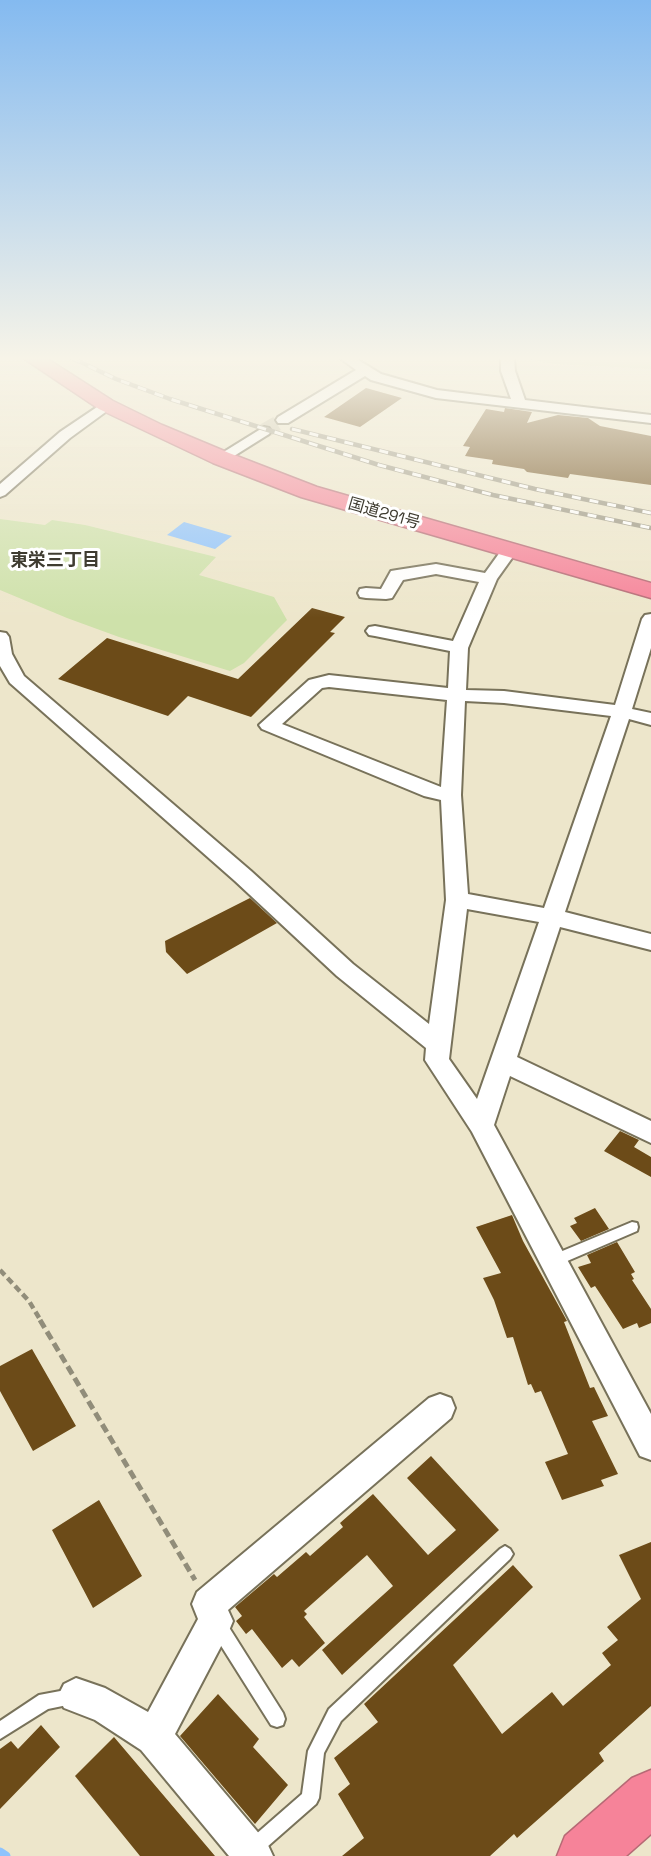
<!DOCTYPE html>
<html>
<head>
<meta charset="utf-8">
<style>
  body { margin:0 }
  canvas { display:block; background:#ede6cb }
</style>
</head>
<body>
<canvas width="651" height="1856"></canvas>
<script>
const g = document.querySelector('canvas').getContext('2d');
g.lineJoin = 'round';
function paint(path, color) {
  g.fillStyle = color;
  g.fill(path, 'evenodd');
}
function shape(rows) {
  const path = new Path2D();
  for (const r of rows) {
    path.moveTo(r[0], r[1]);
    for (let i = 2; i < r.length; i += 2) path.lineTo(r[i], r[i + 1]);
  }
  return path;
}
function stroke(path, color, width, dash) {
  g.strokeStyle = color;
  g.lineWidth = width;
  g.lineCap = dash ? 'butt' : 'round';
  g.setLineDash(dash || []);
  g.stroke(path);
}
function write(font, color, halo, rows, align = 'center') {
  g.font = font + ' "Space Grotesk","Noto Sans JP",sans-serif';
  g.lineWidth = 6;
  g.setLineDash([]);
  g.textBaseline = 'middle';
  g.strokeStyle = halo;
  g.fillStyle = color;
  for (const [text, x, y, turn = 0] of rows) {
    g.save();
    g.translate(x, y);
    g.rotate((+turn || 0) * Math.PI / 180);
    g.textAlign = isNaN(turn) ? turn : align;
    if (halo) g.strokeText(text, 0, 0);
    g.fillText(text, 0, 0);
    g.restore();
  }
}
paint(shape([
  [524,358,651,358,651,369,552,364],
  [0,519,45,525,52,520,85,525,216,557,199,575,274,597,287,620,244,663,230,671,119,637,67,618,0,590]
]), '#cee1aa');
paint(shape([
  [184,522,232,536,215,549,167,535]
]), '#8ec3fd');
stroke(shape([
  [0,1852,6,1856]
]), '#8ec3fd', 9);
paint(shape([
  [366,388,402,398,360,427,324,417],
  [505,408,532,412,527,423,558,415,588,418,600,426,651,436,651,485,570,474,568,478,527,472,524,469,492,464,493,460,465,456,470,447,463,446,486,409,504,412],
  [312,608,345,617,330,632,335,633,251,717,188,696,168,716,58,679,107,638,238,679],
  [250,898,277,923,187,974,166,952,165,941],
  [620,1131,639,1140,634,1147,651,1157,651,1177,604,1151],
  [595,1208,609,1229,581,1241,570,1226,577,1223,574,1218],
  [512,1215,523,1241,567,1321,564,1322,590,1388,594,1387,608,1416,592,1421,618,1474,601,1480,604,1486,562,1500,545,1462,568,1454,541,1391,535,1393,531,1384,528,1385,513,1337,507,1338,494,1300,483,1278,501,1273,476,1227],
  [617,1242,635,1272,631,1274,634,1279,632,1280,651,1309,651,1323,639,1328,637,1323,623,1329,599,1292,595,1286,591,1288,578,1267,591,1263,587,1255],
  [32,1349,76,1426,33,1451,0,1391,0,1366],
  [431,1456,499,1530,342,1675,322,1650,393,1586,367,1555,304,1611,307,1614,304,1617,325,1643,299,1667,292,1659,282,1668,252,1629,246,1634,236,1621,242,1616,235,1607,274,1574,277,1577,306,1552,310,1556,343,1527,340,1523,373,1494,428,1555,456,1530,407,1478],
  [99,1500,142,1576,93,1608,52,1530],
  [651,1542,651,1706,599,1753,604,1761,517,1838,514,1834,490,1856,342,1856,364,1838,338,1794,350,1784,334,1758,378,1722,364,1704,513,1565,533,1587,453,1665,502,1734,552,1692,563,1706,611,1665,602,1653,618,1640,607,1627,641,1599,619,1555],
  [218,1694,259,1739,253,1747,288,1785,255,1824,180,1736],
  [41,1725,60,1747,0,1809,0,1749,11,1741,18,1749],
  [114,1737,215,1856,140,1856,75,1776]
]), '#6c4b18');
stroke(shape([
  [264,431,283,420]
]), '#cac4ac', 15, [15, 8]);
const lane = shape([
  [632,1222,637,1223,638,1227,637,1231,558,1265,553,1267,548,1265,546,1261,548,1257,632,1222],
  [505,1546,510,1549,513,1554,510,1559,341,1721,324,1753,319,1798,316,1804,259,1854,255,1856,247,1854,244,1848,247,1842,302,1794,308,1751,329,1709,500,1549,505,1546],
  [219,1619,225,1621,283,1713,285,1719,283,1725,277,1727,271,1725,213,1633,211,1627,213,1621,219,1619],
  [71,1689,77,1691,79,1697,77,1703,48,1709,0,1739,0,1721,39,1695,71,1689]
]);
const street = shape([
  [340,358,355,358,381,374,437,390,511,399,501,371,501,358,514,358,515,371,525,400,651,415,651,423,436,398,371,380,365,376,288,423,278,423,276,420,278,417,356,370,340,358],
  [106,401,113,405,111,408,70,438,5,495,0,497,0,484,60,432,106,401],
  [264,427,269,428,271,431,269,434,226,461,216,461,214,458,264,427],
  [509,546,517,551,497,579,468,648,466,690,504,691,615,705,642,619,645,615,651,614,651,648,632,709,651,713,651,725,629,719,565,912,651,934,651,950,560,927,517,1057,651,1121,651,1143,510,1076,494,1125,651,1414,651,1460,640,1456,472,1132,425,1060,426,1048,337,976,235,881,10,683,0,666,0,632,6,633,9,637,12,654,24,676,251,871,353,964,429,1024,446,900,441,800,424,796,262,729,259,725,309,680,329,675,448,688,450,651,375,636,369,635,366,631,369,627,375,626,453,641,479,582,436,574,403,580,392,598,386,599,366,598,360,597,358,593,360,589,366,588,381,589,391,571,397,570,436,564,485,573,503,548,509,546],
  [329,687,447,700,441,787,282,724,322,688,329,687],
  [465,701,504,703,611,716,544,908,468,894,461,795,465,701],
  [467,909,539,922,477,1099,449,1059,467,909],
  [440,1394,451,1398,455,1408,451,1418,228,1610,233,1621,228,1633,175,1734,267,1843,273,1856,229,1856,141,1750,95,1720,64,1708,58,1696,64,1684,76,1678,105,1688,148,1712,198,1619,192,1604,197,1592,429,1398,440,1394]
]);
const highway = shape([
  [23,358,46,358,113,401,162,425,229,453,317,487,651,583,651,598,301,497,213,463,99,409,23,358],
  [651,1770,651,1834,626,1856,557,1856,565,1836,632,1778,651,1770]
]);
stroke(lane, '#78725a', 4);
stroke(street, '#78725a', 4);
stroke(highway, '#b66a75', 3);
stroke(shape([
  [0,1270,29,1301,41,1321]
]), '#918d7a', 4.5, [7, 4]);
stroke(shape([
  [40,1320,195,1580]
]), '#918d7a', 5, [9, 4.5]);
paint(lane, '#fff');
paint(street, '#fff');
paint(highway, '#f68399');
const rail = shape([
  [72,358,116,379,170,399,379,465,493,495,651,528],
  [292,429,535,489,651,513]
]);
stroke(rail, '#989380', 4.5);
stroke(rail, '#fff', 3, [9]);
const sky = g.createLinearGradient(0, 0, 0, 618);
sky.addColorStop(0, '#84baf0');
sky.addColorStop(0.58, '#f7f4e8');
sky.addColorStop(1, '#f7f4e800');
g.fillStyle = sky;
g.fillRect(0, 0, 651, 618);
write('16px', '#3f3c31', '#fff', [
  ["国道291号",384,514,16]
]);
write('bold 18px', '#3f3c31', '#fff', [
  ["東栄三丁目",55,561]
]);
</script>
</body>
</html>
